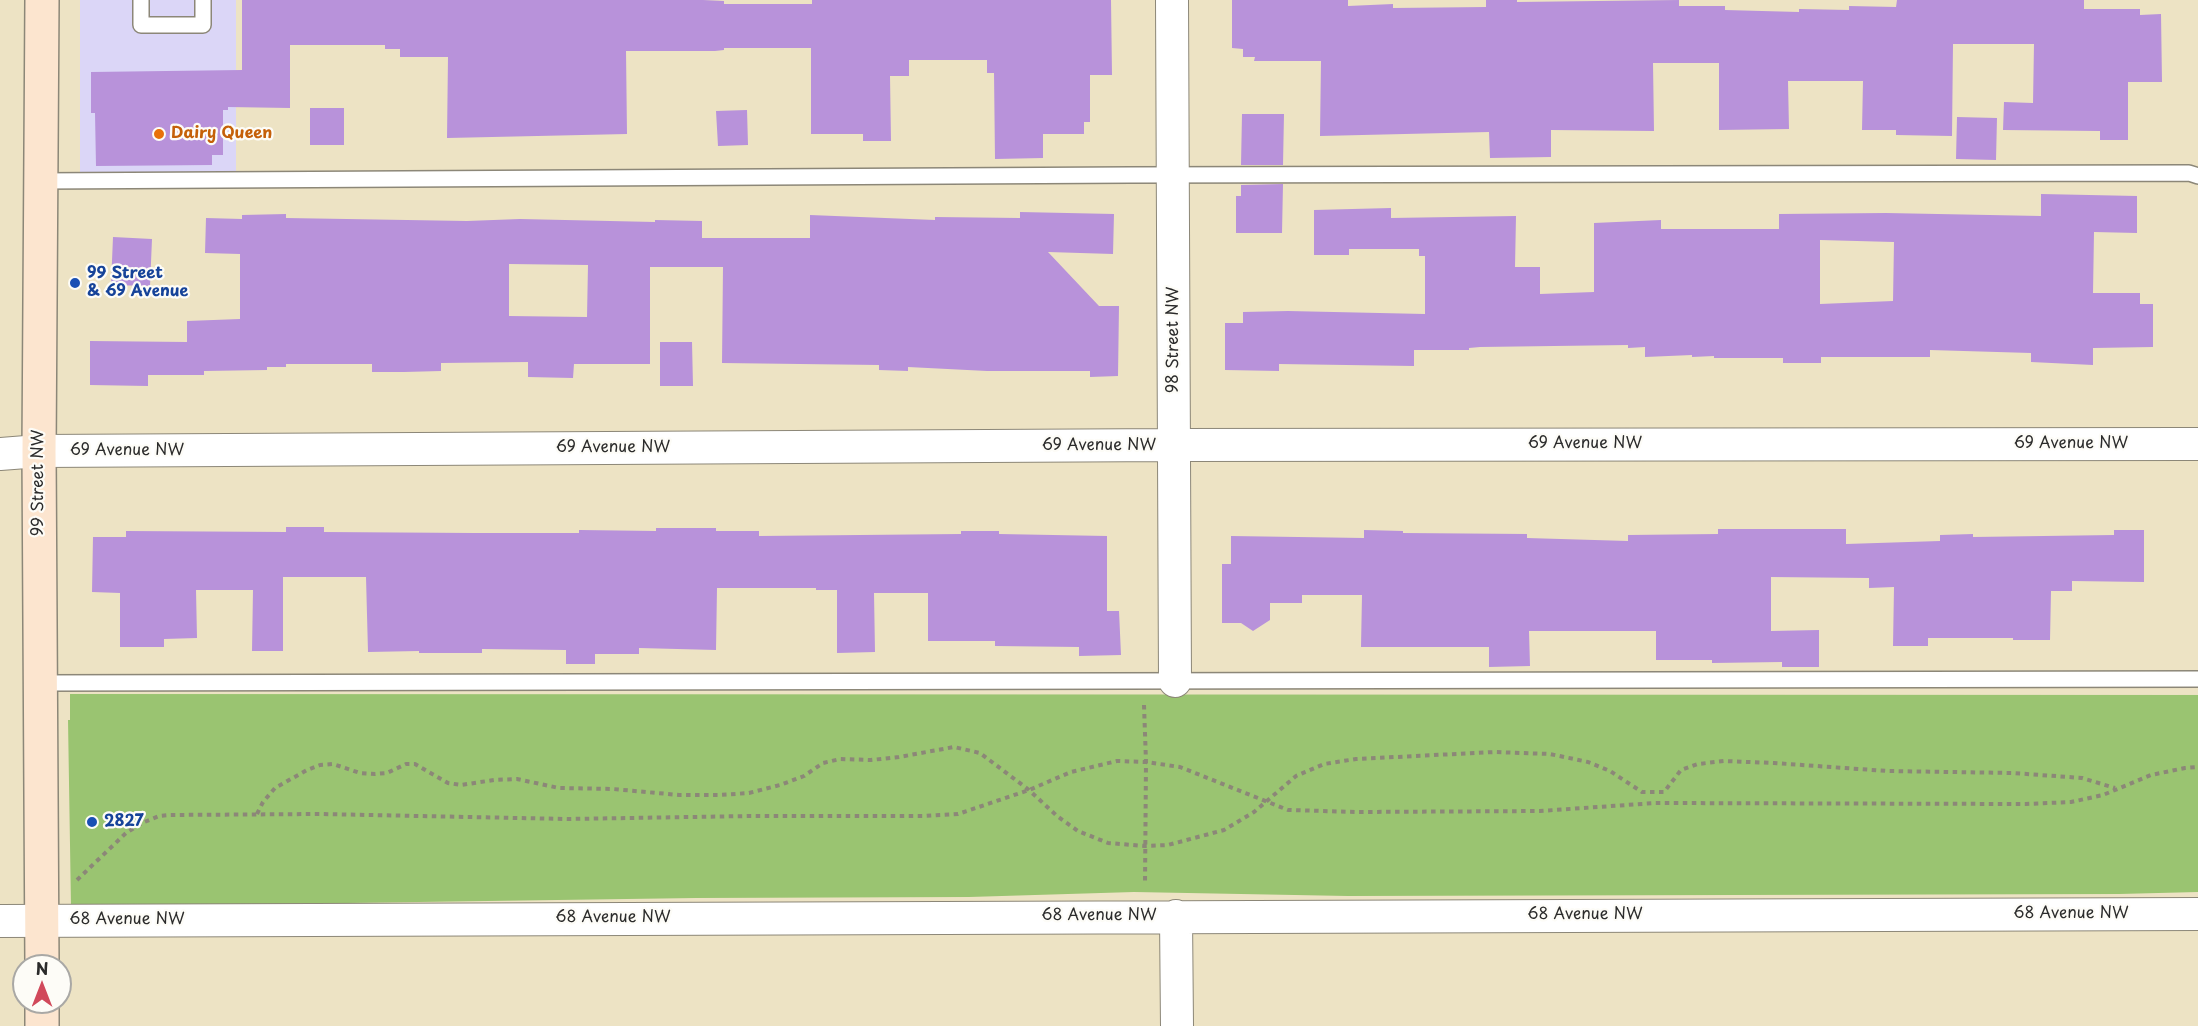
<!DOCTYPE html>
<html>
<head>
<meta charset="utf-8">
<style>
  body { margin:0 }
  #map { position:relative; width:2198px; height:1026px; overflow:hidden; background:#ede3c4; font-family:"Playpen Sans",sans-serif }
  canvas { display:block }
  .north { position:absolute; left:12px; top:954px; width:60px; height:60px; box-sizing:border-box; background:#fdfcf7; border:2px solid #a9a8a5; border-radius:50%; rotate:0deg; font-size:16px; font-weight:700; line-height:24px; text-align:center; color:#2b2b2b }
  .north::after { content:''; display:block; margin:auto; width:21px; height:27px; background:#d1495b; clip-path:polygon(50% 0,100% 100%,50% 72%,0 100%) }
</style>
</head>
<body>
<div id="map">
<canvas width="2198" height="1026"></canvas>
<div class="north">N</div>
</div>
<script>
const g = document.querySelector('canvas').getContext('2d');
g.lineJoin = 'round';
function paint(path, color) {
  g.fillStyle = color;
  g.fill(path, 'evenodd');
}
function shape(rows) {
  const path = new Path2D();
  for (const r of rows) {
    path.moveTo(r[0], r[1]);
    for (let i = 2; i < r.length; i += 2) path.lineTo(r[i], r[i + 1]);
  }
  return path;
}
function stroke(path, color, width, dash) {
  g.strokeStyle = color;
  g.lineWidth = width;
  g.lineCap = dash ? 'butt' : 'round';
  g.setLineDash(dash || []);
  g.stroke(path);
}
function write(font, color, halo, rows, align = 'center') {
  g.font = font + ' "Playpen Sans",sans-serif';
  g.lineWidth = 4.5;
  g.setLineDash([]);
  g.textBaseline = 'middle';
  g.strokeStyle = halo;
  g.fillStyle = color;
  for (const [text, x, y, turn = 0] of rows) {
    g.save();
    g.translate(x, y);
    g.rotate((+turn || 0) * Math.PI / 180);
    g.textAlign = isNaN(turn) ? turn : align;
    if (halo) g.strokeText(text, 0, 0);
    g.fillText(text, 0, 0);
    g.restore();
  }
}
paint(shape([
  [80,0,236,0,236,188,80,188]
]), '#dbd6f7');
paint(shape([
  [70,694,2198,695,2198,892,2119,894,1348,896,1134,892,969,897,696,898,71,907,68,720,70,720]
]), '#9ac471');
paint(shape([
  [242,0,703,0,724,1,724,4,812,4,812,0,1111,0,1112,75,1090,75,1090,122,1084,122,1084,134,1043,134,1043,158,995,159,994,73,987,73,987,60,909,60,909,76,890,76,891,141,863,141,863,134,811,134,811,48,724,48,724,50,715,51,626,51,627,134,447,138,448,57,400,57,400,49,385,49,385,45,290,45,290,108,228,107,228,110,223,110,223,155,212,155,212,165,96,166,95,113,91,113,91,72,242,70],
  [1232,0,1348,0,1348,6,1393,4,1393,8,1486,7,1486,0,1517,0,1517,2,1679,0,1679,6,1725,6,1725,10,1799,12,1799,9,1849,10,1849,6,1896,7,1897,0,2084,0,2084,9,2140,9,2140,15,2161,14,2162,82,2128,82,2128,140,2100,140,2100,131,2003,130,2004,102,2033,103,2034,44,1953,44,1952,136,1896,135,1896,130,1862,130,1863,81,1788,81,1789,129,1719,130,1719,63,1653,63,1654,131,1551,130,1551,157,1490,158,1489,132,1320,136,1321,61,1254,61,1255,57,1243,57,1243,49,1232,48],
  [310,108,344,108,344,145,310,145],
  [747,110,748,145,718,146,716,111],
  [1242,114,1284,114,1283,165,1241,165],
  [1957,117,1997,118,1996,160,1956,159],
  [1283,184,1282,233,1236,233,1236,196,1241,196,1241,185],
  [2041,194,2137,196,2137,233,2094,232,2093,293,2140,293,2140,304,2153,304,2153,347,2093,348,2093,365,2031,362,2031,353,1930,350,1930,357,1821,357,1821,363,1783,363,1783,358,1714,358,1714,356,1692,357,1692,355,1645,357,1645,347,1628,348,1628,345,1480,347,1469,348,1469,350,1414,350,1414,366,1279,364,1279,371,1225,370,1225,323,1243,323,1243,312,1288,311,1425,314,1425,256,1419,256,1419,249,1349,249,1349,255,1314,255,1314,210,1391,208,1391,218,1516,216,1515,267,1540,267,1540,294,1594,292,1594,223,1661,220,1661,229,1779,229,1779,214,1886,213,2041,216],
  [1820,240,1894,242,1893,301,1820,304],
  [1020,212,1114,214,1113,254,1048,252,1099,306,1119,306,1118,376,1090,377,1090,371,987,371,908,367,908,371,879,370,879,365,722,363,723,267,650,267,650,364,574,364,573,378,528,377,528,362,441,363,441,371,404,372,372,372,372,364,286,364,286,367,267,367,267,370,204,371,204,375,148,375,148,386,90,385,90,341,187,342,187,321,240,319,240,254,205,253,206,218,242,219,242,215,286,214,286,218,467,221,520,219,655,222,655,220,702,221,702,238,810,238,810,215,935,220,935,217,1020,218],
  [509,264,588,265,587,317,509,316],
  [113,237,152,239,150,286,111,285],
  [660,342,692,342,693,386,660,386],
  [286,527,324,527,324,532,473,533,579,533,579,530,656,531,656,528,716,528,716,531,759,531,759,536,961,534,961,531,999,531,999,534,1107,536,1107,611,1119,611,1121,655,1079,656,1079,647,995,646,995,641,928,641,928,593,874,593,875,652,837,653,837,590,816,590,816,588,717,588,716,650,639,648,639,654,595,654,595,664,566,664,566,650,482,649,482,653,419,653,419,651,368,652,366,577,283,577,283,651,252,651,253,590,196,590,197,638,164,639,164,647,120,647,120,593,92,592,93,537,126,537,126,531,286,532],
  [1718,529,1846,529,1846,544,1940,541,1940,535,1973,534,1973,537,2114,535,2114,530,2144,530,2144,582,2072,581,2072,591,2051,591,2050,640,2013,640,2013,638,1928,638,1928,646,1893,646,1894,587,1869,588,1869,578,1771,577,1771,631,1819,630,1819,667,1782,667,1782,662,1712,663,1712,660,1656,660,1656,631,1529,631,1530,666,1489,667,1489,647,1361,647,1362,595,1302,595,1302,603,1270,603,1270,620,1253,631,1241,623,1222,623,1222,564,1231,564,1231,536,1364,538,1364,530,1403,531,1403,533,1527,534,1527,538,1628,541,1628,535,1718,534]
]), '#b892da');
const lane = shape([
  [141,0,141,25,203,25,203,0],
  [40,181,1131,175,2189,173,2198,176],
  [40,683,2198,679]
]);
const street = shape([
  [1172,0,1175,681],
  [0,454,39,451,1174,445,2198,444],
  [1176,916,1177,1026],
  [0,921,2198,914]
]);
const secondary = shape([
  [42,966,39,451,42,0],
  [42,1002,42,1026]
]);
stroke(lane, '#8c8778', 18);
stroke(street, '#8c8778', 34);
stroke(secondary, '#8c8778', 36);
stroke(shape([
  [1144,705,1146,762,1145,884],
  [257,814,263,802,275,788,307,770,320,765,333,764,360,773,375,774,387,773,406,764,415,764,448,783,461,785,494,780,517,779,559,788,613,789,679,795,720,795,749,793,780,785,804,776,823,763,840,759,871,760,899,757,954,747,980,753,1029,790,1057,816,1078,831,1108,843,1144,846,1168,845,1224,830,1254,812,1296,776,1324,764,1356,759,1495,752,1550,754,1588,762,1610,771,1642,792,1664,792,1681,770,1698,764,1724,761,1774,763,1887,771,2013,773,2082,778,2115,788],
  [77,880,126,833,142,823,159,816,170,815,320,814,568,819,751,816,924,816,958,814,1029,790,1071,772,1117,761,1146,762,1180,767,1288,810,1358,812,1540,811,1655,803,2026,804,2071,802,2103,795,2151,775,2185,768,2198,767]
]), '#8c8778', 4, [4.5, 4.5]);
stroke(lane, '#fff', 15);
stroke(street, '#fff', 32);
stroke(secondary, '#fce5cf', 33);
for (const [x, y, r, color] of [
  [159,134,6,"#e8710a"],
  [75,283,6,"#1a4fb4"],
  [92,822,6,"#1a4fb4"]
]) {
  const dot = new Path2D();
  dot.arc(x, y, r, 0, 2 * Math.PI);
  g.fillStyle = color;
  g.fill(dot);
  stroke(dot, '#fdfcf7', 2);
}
write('bold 16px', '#c56008', '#fdfcf7', [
  ["Dairy Queen",171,134]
], 'left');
write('bold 16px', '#164399', '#fdfcf7', [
  ["99 Street",87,274],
  ["& 69 Avenue",87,292],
  ["2827",104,822]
], 'left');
write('16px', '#2b2b2b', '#fdfcf7', [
  ["98 Street NW",1174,340,-90],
  ["69 Avenue NW",1585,444],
  ["69 Avenue NW",2071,444],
  ["69 Avenue NW",1099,446],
  ["69 Avenue NW",613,448],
  ["69 Avenue NW",127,451],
  ["99 Street NW",39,483,-90],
  ["68 Avenue NW",2071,914],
  ["68 Avenue NW",1585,915],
  ["68 Avenue NW",1099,916],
  ["68 Avenue NW",613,918],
  ["68 Avenue NW",127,920]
]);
</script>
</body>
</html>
